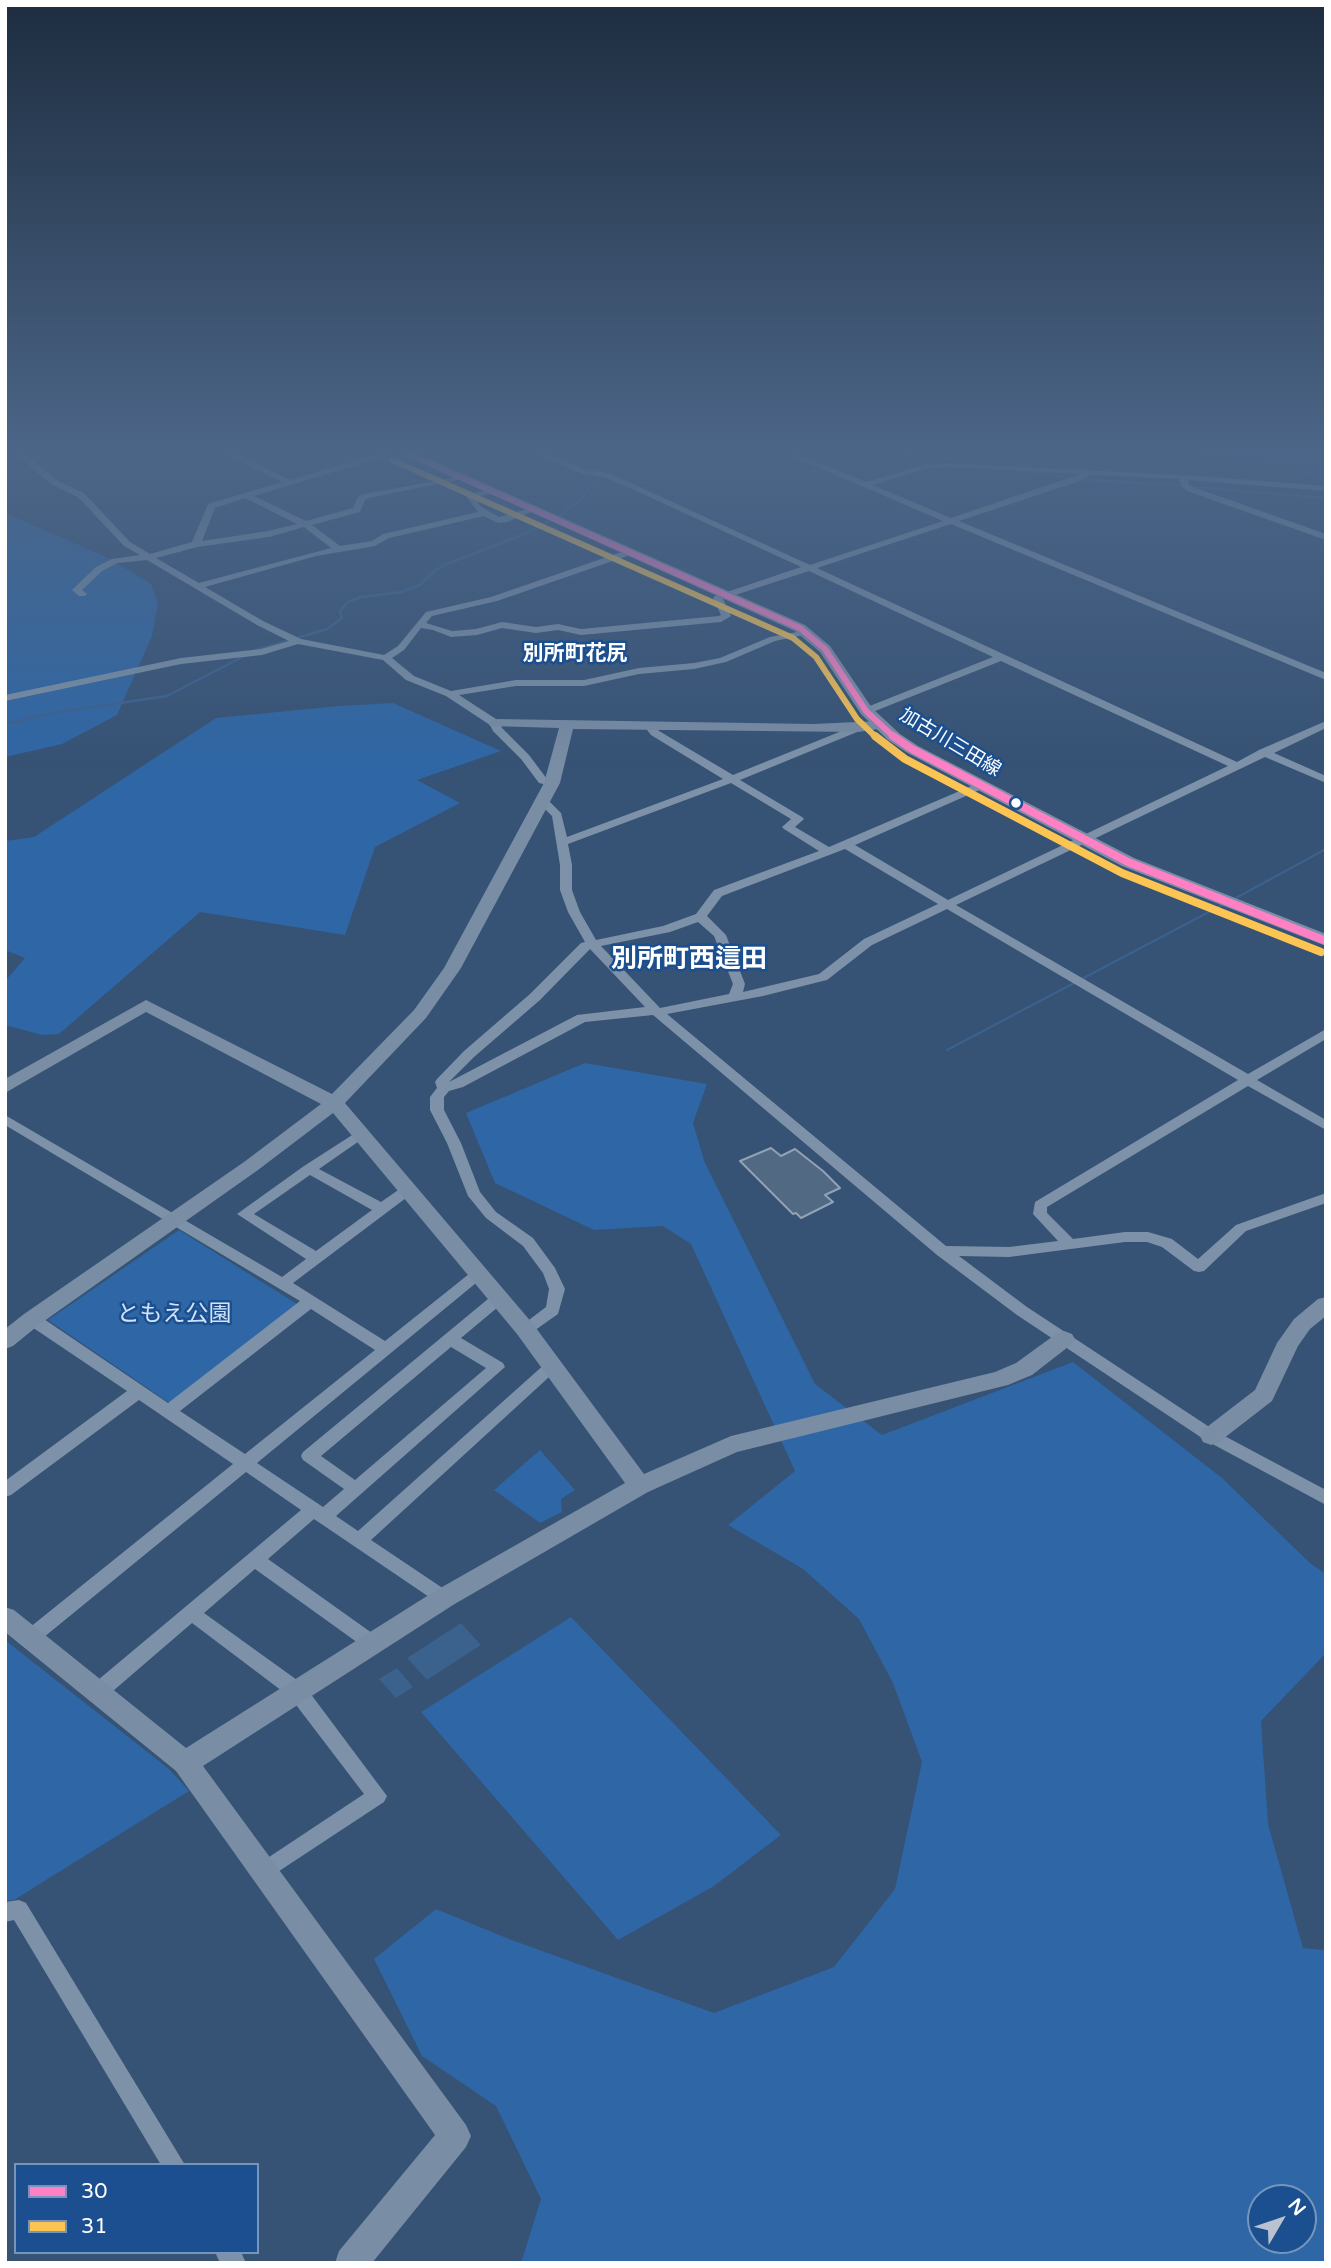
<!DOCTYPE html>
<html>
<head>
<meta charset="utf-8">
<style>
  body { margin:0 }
  #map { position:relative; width:1331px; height:2268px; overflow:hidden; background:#365274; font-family:"Varela Round",sans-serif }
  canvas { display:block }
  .frame { position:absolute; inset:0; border:7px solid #fff; pointer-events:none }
  .legend { position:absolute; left:14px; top:2163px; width:245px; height:91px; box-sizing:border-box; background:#1b4f8f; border:2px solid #7695bc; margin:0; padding:9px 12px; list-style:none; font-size:21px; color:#fff }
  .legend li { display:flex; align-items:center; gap:14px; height:35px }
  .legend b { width:35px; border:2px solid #7695bc }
  .north { position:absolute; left:1247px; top:2184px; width:70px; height:70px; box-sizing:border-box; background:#1b4f8f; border:2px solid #7695bc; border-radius:50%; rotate:51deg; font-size:19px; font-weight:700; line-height:28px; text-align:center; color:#fff }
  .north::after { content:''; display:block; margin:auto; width:24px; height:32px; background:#b9c2ce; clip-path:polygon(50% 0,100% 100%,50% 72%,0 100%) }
</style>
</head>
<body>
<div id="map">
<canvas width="1331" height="2268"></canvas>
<div class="frame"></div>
<ul class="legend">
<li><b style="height:9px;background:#ff80c5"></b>30</li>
<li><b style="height:9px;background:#fcc553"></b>31</li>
</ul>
<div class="north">N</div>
</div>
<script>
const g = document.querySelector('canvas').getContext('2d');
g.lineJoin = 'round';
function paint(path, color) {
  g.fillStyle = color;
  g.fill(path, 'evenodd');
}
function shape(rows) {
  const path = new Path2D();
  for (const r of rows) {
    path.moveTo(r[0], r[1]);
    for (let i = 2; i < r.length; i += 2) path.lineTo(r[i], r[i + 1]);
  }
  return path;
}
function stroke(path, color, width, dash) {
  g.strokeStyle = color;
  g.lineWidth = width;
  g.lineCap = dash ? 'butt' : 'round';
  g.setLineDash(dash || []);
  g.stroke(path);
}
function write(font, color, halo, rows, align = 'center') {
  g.font = font + ' "Varela Round","Noto Sans JP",sans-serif';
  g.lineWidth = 5;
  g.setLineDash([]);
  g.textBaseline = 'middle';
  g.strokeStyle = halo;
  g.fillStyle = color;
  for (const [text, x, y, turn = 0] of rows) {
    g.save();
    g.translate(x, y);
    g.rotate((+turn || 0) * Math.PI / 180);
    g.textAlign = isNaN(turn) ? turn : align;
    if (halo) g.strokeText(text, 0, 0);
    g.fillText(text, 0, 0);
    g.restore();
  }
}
paint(shape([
  [5,513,108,558,151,584,158,603,152,636,117,715,62,744,5,757],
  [393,703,501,751,417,780,460,803,375,847,345,935,200,912,59,1034,42,1035,5,1025,5,981,25,958,5,950,5,841,34,837,216,718,339,706],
  [585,1063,707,1084,693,1123,705,1163,815,1384,882,1435,1073,1362,1222,1478,1310,1563,1326,1574,1326,1653,1261,1721,1268,1824,1303,1948,1326,1950,1326,2263,521,2263,541,2199,496,2106,422,2056,374,1959,436,1909,509,1939,714,2013,834,1967,895,1889,922,1762,893,1683,859,1619,803,1569,728,1525,795,1471,691,1244,663,1226,594,1230,495,1183,466,1113],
  [1261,2198,1303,2198,1303,2240,1261,2240],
  [179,1230,297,1304,171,1404,48,1320],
  [540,1450,575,1490,561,1499,562,1512,540,1523,494,1490],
  [571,1617,781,1835,714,1886,618,1940,421,1712],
  [5,1640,169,1769,189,1791,14,1900,5,1901]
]), '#2f66a5');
paint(shape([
  [1113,449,1326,449,1326,484,1288,467,1197,455],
  [461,1623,481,1645,427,1680,407,1658],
  [397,1668,413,1687,396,1698,379,1679]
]), '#3b618d');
stroke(shape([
  [864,449,989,465],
  [411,451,417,449],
  [1021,471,1073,478],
  [1080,479,1184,486],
  [1192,487,1326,498],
  [253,651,327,629,342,618,340,611,348,602,361,597,402,592,420,585,434,571,447,564,527,533,558,517,581,499,598,478,600,462,596,449],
  [5,724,59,712,167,696,246,655],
  [1234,899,1326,849],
  [947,1050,1224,904]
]), '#3b618d', 2.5);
const building = shape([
  [771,1148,781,1156,795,1149,823,1171,840,1188,825,1195,833,1202,801,1218,796,1213,793,1214,740,1161,771,1148]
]);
paint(building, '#526984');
stroke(building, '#92a2b6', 2);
paint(shape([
  [10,449,19,449,58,481,84,493,130,542,150,554,192,542,208,504,282,482,215,449,226,449,290,480,393,449,401,449,401,452,254,496,306,521,353,508,358,497,364,494,463,476,467,478,369,498,365,500,360,512,312,525,340,546,372,541,383,534,478,512,466,496,492,488,495,489,495,493,475,497,480,506,499,517,534,507,534,511,507,522,498,523,484,516,389,538,375,546,316,556,205,587,263,621,301,639,384,655,398,646,426,612,491,597,630,549,634,552,633,554,497,601,432,616,426,623,452,631,476,629,502,622,536,627,558,624,581,629,719,616,721,615,713,598,715,596,801,567,641,493,604,477,582,474,523,449,534,449,587,470,609,473,810,565,943,521,775,449,786,449,866,482,924,465,950,463,1200,476,1326,486,1326,491,1188,480,1189,485,1193,487,1326,534,1326,540,1187,491,1181,486,1179,479,1090,475,1083,480,959,521,1326,673,1326,680,951,524,817,568,1237,762,1259,750,1326,721,1326,728,1274,753,1326,776,1326,783,1265,757,956,905,1248,1074,1326,1029,1326,1039,1257,1080,1326,1120,1326,1130,1248,1086,1047,1207,1047,1213,1073,1239,1125,1232,1148,1232,1172,1239,1198,1259,1236,1225,1326,1193,1326,1203,1246,1231,1204,1271,1199,1272,1194,1271,1162,1247,1147,1242,1125,1242,1009,1257,959,1256,1027,1307,1217,1432,1326,1490,1326,1505,1205,1440,1017,1315,937,1255,653,1015,585,1022,463,1087,449,1091,444,1097,444,1110,461,1143,480,1192,496,1212,533,1238,555,1268,565,1289,558,1314,531,1333,525,1335,519,1333,517,1329,546,1307,549,1289,543,1273,523,1246,486,1218,468,1196,447,1143,430,1110,430,1097,437,1088,435,1082,437,1079,464,1051,530,994,581,943,585,942,568,912,560,890,560,865,552,816,539,803,539,799,547,799,561,813,567,837,723,779,651,735,644,726,645,724,653,724,659,731,733,775,854,726,862,726,862,730,740,780,802,817,804,819,795,827,829,847,976,784,984,784,984,788,855,845,948,900,1228,766,1001,661,870,713,862,713,862,709,993,657,809,571,723,599,731,616,721,622,581,635,558,630,536,633,502,628,477,635,451,637,433,630,421,628,404,650,392,658,414,676,451,691,516,680,584,680,639,668,694,663,720,658,770,637,808,630,813,633,775,641,726,662,694,669,639,674,584,686,516,686,459,695,499,721,502,728,529,755,547,779,556,781,557,783,552,786,539,783,521,759,493,731,490,725,446,696,406,680,383,660,298,644,262,655,181,664,5,701,5,695,181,658,261,649,289,641,257,625,147,560,117,563,102,571,82,590,87,594,85,596,79,596,72,590,96,567,112,559,140,555,124,546,78,497,52,485,10,449],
  [950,467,1080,474,951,518,873,485,925,469,950,467],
  [245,498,297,524,268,531,202,541,215,508,245,498],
  [304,527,331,548,199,583,156,558,197,547,269,537,304,527],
  [731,783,791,819,782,827,784,829,819,851,714,890,696,914,663,926,596,940,580,912,572,890,572,865,568,844,731,783],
  [845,849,938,904,864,939,819,974,743,992,745,984,726,935,707,916,722,896,845,849],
  [947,909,1238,1080,1035,1202,1033,1214,1058,1241,1009,1247,946,1246,667,1014,763,996,827,980,872,945,947,909],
  [698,922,714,936,733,984,729,994,660,1008,601,946,670,932,698,922],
  [590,949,645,1007,577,1015,449,1082,474,1057,540,1000,590,949],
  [5,1115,282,1277,306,1259,237,1214,304,1166,360,1130,367,1134,365,1137,319,1169,381,1202,404,1186,414,1186,416,1189,414,1192,293,1283,385,1341,474,1270,479,1269,484,1270,487,1274,257,1463,323,1507,344,1489,303,1460,301,1456,303,1452,494,1294,499,1293,504,1294,507,1298,504,1302,461,1338,503,1363,505,1367,336,1516,358,1531,546,1363,552,1361,558,1363,560,1367,371,1540,450,1593,453,1598,450,1603,444,1605,438,1603,314,1519,268,1559,379,1638,381,1643,379,1648,372,1651,365,1648,255,1569,204,1613,304,1685,387,1796,384,1802,264,1881,257,1879,254,1872,257,1865,364,1794,290,1697,192,1623,106,1697,99,1699,92,1697,90,1691,92,1685,301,1510,246,1472,38,1642,31,1645,24,1642,22,1637,24,1632,233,1464,139,1400,11,1495,5,1497,5,1481,127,1391,26,1323,24,1319,26,1315,38,1315,168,1403,300,1301,5,1125,5,1115],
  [310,1175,372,1210,316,1251,254,1214,310,1175],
  [311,1309,375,1350,245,1454,180,1411,311,1309],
  [451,1347,486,1368,355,1480,321,1456,451,1347],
  [19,1900,26,1903,185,2165,161,2165,14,1920,5,1922,5,1902,19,1900],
  [215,2252,241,2252,246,2263,220,2263,215,2252]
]), '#7d92a8');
paint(shape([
  [495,719,813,724,879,721,886,725,884,728,858,732,573,729,560,783,461,968,426,1018,345,1103,533,1324,644,1474,731,1436,995,1372,1016,1363,1056,1334,1064,1331,1072,1334,1075,1339,1072,1344,1032,1375,1008,1385,737,1452,648,1492,453,1605,203,1766,466,2125,471,2136,466,2147,372,2263,335,2263,339,2251,435,2135,176,1771,5,1632,5,1607,14,1610,186,1748,435,1591,625,1483,517,1334,333,1113,258,1170,40,1324,13,1346,5,1349,5,1329,24,1314,244,1162,321,1104,146,1012,5,1093,5,1079,146,1000,332,1094,414,1010,444,968,544,783,559,728,490,726,488,723,495,719],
  [1326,1297,1326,1316,1310,1329,1298,1346,1272,1401,1219,1442,1211,1445,1203,1442,1200,1436,1203,1430,1255,1390,1277,1343,1294,1319,1318,1299,1326,1297]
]), '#798da4');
paint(shape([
  [391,449,407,449,805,625,830,646,872,708,900,734,918,746,1134,858,1326,934,1326,946,1122,866,906,752,888,740,861,714,820,652,795,631,391,449]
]), '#7d8ea7');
stroke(shape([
  [397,449,800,628,825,649,866,711,895,738]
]), '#ff80c5', 6);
stroke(shape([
  [893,736,912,749,1128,862,1326,941]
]), '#ff80c5', 8);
stroke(shape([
  [392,460,793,638,816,657,857,719,877,738]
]), '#fcc553', 6);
stroke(shape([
  [875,736,905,759,1122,873,1321,952]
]), '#fcc553', 8);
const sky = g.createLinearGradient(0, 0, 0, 767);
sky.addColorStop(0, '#1e2d40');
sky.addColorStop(0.59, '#4c6688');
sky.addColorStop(1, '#4c668800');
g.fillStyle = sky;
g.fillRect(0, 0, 1331, 767);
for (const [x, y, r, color] of [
  [1016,803,6,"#fff"]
]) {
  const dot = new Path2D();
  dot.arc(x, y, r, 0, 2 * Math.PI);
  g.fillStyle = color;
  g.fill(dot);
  stroke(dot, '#1b4f8f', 2.5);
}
write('19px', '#fff', '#1b4f8f', [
  ["加古川三田線",950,743,31]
]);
write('bold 21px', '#fff', '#1b4f8f', [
  ["別所町花尻",575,654]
]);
write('23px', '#cfe3fa', '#1b4f8f', [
  ["ともえ公園",174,1315]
]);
write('bold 26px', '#fff', '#1b4f8f', [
  ["別所町西這田",689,960]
]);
</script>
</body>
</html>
